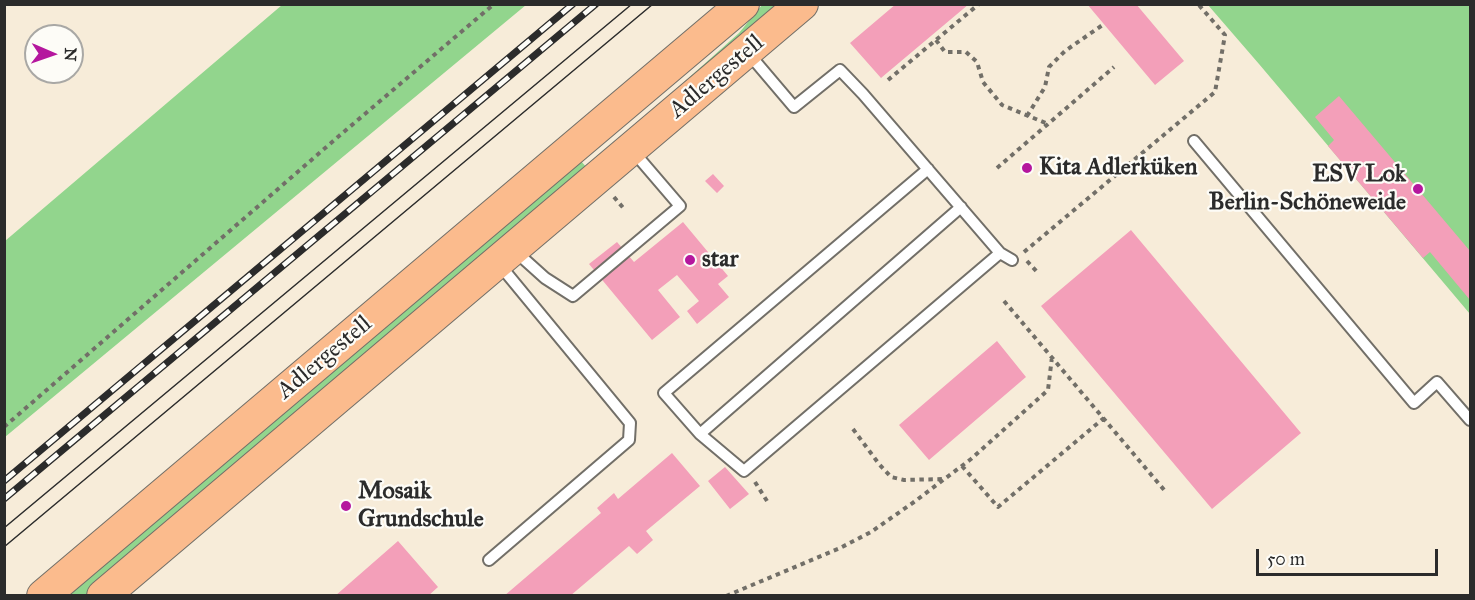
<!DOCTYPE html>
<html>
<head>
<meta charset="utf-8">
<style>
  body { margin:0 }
  #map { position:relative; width:1475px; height:600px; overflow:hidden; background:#f7ecd9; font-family:"IM FELL Great Primer",serif }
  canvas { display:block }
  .frame { position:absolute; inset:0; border:6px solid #2b2b2b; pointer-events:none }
  .north { position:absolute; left:24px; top:24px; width:60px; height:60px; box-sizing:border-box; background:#fdfcf7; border:2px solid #a9a8a5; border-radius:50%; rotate:92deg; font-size:16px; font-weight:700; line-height:24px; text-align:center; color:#2b2b2b }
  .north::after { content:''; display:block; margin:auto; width:21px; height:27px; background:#b5179e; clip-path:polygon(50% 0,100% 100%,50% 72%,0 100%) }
  .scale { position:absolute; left:1256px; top:549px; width:182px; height:27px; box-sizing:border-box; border:3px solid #2b2b2b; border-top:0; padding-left:8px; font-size:18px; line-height:21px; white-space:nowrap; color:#2b2b2b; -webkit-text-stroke:4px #fdfcf7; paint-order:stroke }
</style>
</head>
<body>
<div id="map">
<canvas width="1475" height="600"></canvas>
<div class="frame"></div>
<div class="north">N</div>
<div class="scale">50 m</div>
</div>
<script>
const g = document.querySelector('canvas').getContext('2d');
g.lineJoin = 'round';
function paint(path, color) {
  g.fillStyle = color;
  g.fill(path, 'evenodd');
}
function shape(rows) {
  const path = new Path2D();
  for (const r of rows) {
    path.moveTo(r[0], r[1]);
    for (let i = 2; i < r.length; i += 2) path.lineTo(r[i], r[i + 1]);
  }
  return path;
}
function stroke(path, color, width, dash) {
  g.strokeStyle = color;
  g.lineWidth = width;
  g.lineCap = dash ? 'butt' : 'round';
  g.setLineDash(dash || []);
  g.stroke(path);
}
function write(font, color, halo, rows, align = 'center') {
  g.font = font + ' "IM FELL Great Primer",serif';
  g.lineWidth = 4.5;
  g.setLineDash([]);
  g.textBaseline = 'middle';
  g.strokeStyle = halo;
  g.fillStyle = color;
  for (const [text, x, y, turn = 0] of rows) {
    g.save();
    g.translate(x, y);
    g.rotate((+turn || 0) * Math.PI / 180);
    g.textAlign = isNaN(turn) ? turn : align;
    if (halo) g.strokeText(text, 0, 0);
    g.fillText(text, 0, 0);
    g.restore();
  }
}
paint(shape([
  [282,5,526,5,5,437,5,241],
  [762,5,786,5,659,112,655,108,739,33],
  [1208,5,1470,5,1470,314,1259,64],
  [579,159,590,171,87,595,62,596]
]), '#92d58d');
paint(shape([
  [896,4,969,4,881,78,850,43],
  [1087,4,1136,4,1184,61,1155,85],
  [1339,96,1470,251,1470,300,1430,252,1423,258,1328,146,1334,140,1315,117],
  [713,174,724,186,717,193,705,181],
  [683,222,728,276,718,284,729,297,697,324,687,311,699,301,677,275,658,290,680,317,652,340,589,264,617,242,634,262],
  [1131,230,1301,433,1212,509,1041,306],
  [997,341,1026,377,929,460,899,425],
  [672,453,700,486,646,531,653,540,637,554,629,546,570,596,504,596,601,513,597,508,614,493,618,499],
  [725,467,749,494,730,509,708,481],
  [398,541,438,587,428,596,335,596]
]), '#f39fb9');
const lane = shape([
  [749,54,794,107,840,70,863,94,1000,253,1012,260],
  [1194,141,1414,403,1437,382,1470,420],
  [928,169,664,393,700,434,744,471,1000,253],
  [515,251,545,278,573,296,680,206,632,150],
  [700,434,961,207],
  [489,560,629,440,630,423,499,264]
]);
const primary = shape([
  [43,596,743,4],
  [103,596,802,4]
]);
stroke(lane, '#726f68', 14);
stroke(primary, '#726f68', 34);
stroke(shape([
  [936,40,945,52,966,52,977,62,983,82,1002,105,1048,124],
  [888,80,979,4],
  [1027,116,1045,87,1049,67,1065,51,1104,24],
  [997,168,1114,67],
  [614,197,625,210],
  [1024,252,1215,92,1225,35,1198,4],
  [1027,261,1038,273],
  [1004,301,1165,491],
  [4,427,339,136,494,4],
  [853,429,879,464,891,477,904,480,944,479],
  [962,466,998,507,1104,418],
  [755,482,767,501],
  [726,596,840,548,871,532,914,502,971,459,1048,390,1052,357]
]), '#726f68', 4, [4.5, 4.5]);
stroke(lane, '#fff', 10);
stroke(primary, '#fbbb8d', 32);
stroke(shape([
  [4,528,632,4],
  [4,547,653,4]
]), '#2b2b2b', 1.5);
const rail = shape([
  [4,481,573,4],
  [4,499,596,4]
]);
stroke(rail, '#2b2b2b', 7);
stroke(rail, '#fdfcf7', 4.5, [14]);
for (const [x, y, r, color] of [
  [1027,168,6,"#b5179e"],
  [1418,189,6,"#b5179e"],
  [690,260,6,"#b5179e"],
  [346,506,6,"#b5179e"]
]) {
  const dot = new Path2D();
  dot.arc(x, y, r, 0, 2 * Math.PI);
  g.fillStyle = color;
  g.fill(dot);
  stroke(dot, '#fdfcf7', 2);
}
write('24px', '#2b2b2b', '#fdfcf7', [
  ["Adlergestell",717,77,-40],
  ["Adlergestell",325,358,-40]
]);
write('bold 24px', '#2b2b2b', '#fdfcf7', [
  ["Kita Adlerküken",1039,168],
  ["ESV Lok",1406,175,"right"],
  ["Berlin-Schöneweide",1406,203,"right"],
  ["star",702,260],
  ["Mosaik",358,492],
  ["Grundschule",358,520]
], 'left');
</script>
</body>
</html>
